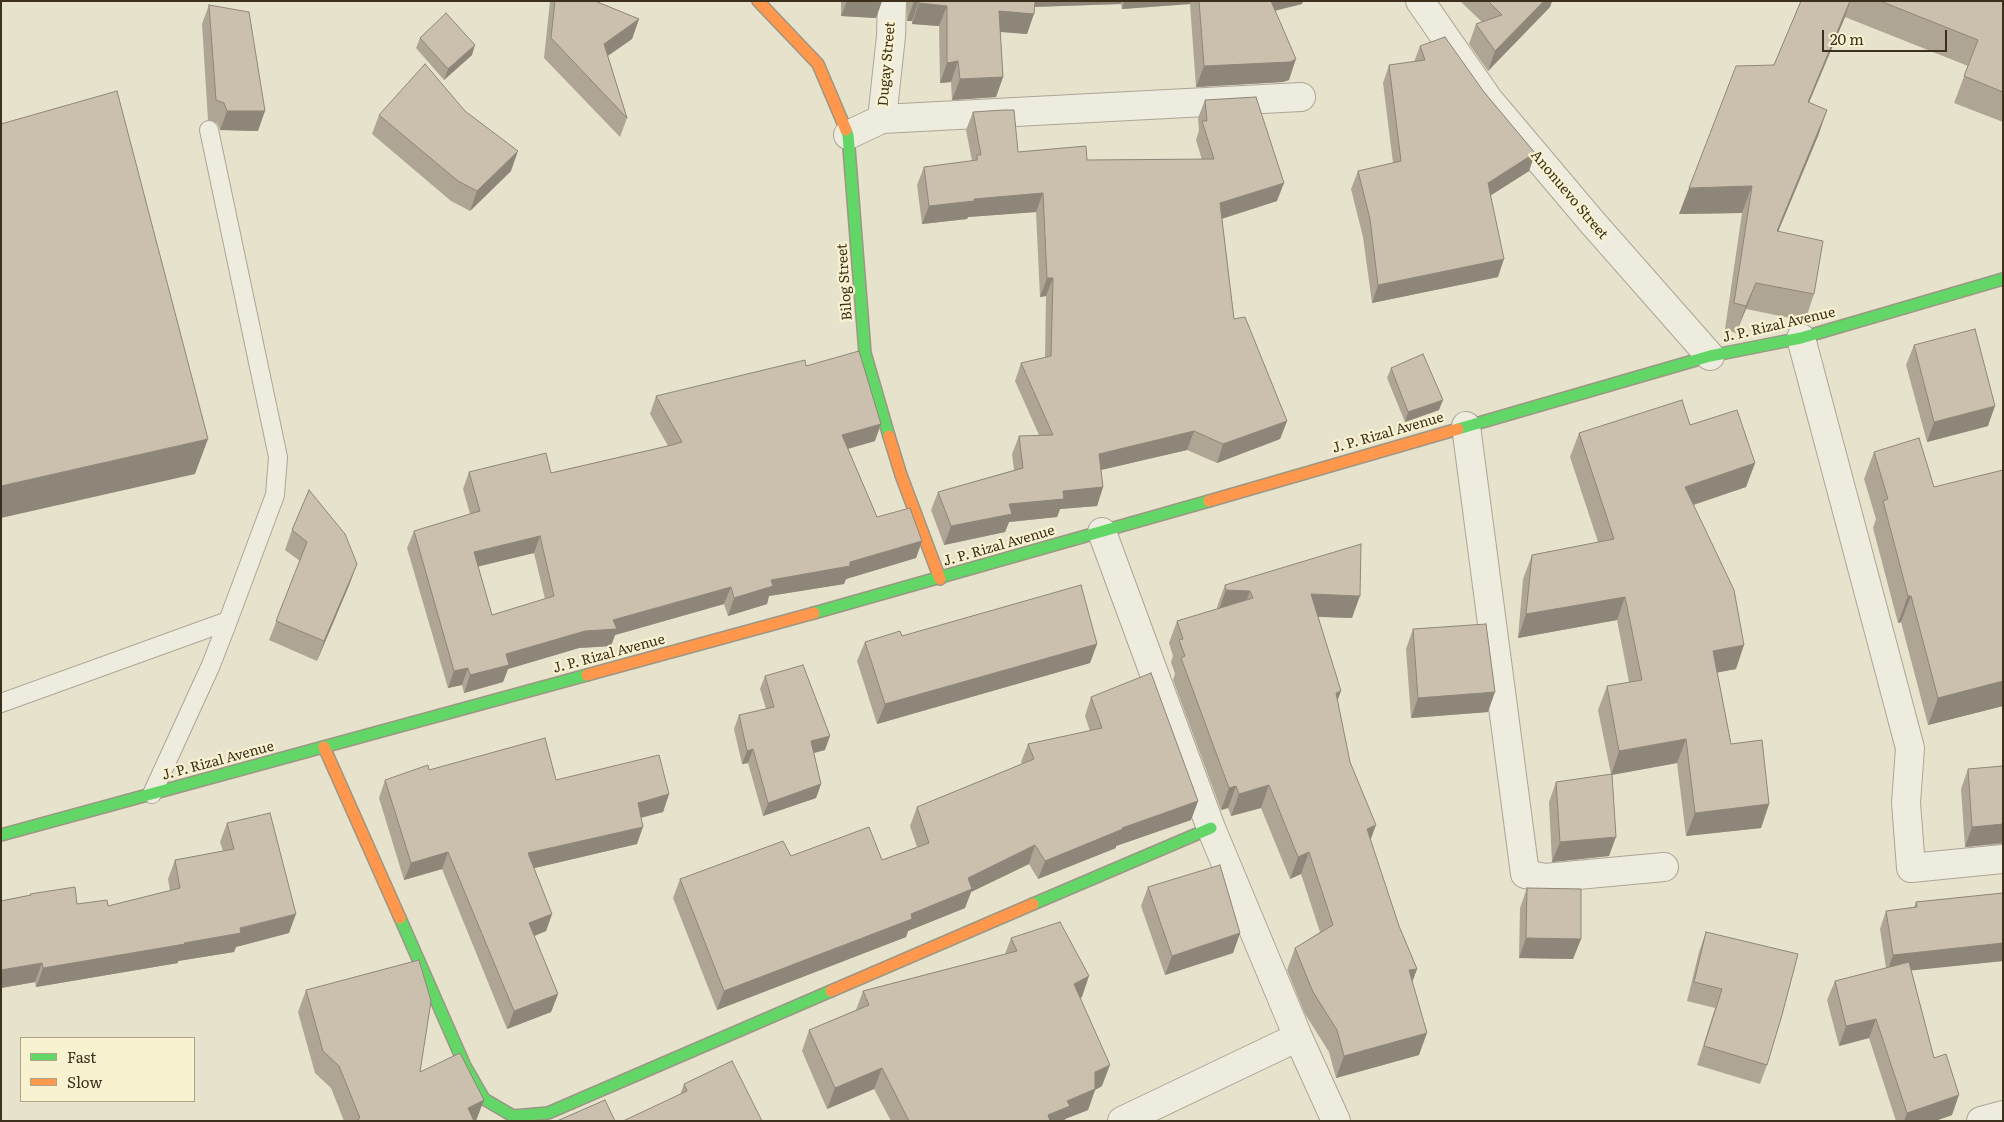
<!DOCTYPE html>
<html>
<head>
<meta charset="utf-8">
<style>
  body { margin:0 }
  #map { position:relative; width:2004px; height:1122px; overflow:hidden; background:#e7e2cc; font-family:Literata,serif }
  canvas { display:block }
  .frame { position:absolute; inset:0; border:2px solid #3c301c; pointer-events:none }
  .legend { position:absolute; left:20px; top:1037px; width:175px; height:65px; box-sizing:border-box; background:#f9f2d1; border:1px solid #ada489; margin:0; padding:6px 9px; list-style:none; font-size:15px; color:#3c301c }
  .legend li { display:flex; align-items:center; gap:10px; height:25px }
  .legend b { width:25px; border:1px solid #ada489 }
  .scale { position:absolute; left:1822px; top:30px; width:125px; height:22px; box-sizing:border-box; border:2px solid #3c301c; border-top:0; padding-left:6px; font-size:15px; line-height:18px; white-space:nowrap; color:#3c301c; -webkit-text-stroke:4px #f9f2d1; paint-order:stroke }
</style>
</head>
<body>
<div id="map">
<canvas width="2004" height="1122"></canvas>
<div class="frame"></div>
<ul class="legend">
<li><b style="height:6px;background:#63d668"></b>Fast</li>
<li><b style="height:6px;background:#ff974d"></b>Slow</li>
</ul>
<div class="scale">20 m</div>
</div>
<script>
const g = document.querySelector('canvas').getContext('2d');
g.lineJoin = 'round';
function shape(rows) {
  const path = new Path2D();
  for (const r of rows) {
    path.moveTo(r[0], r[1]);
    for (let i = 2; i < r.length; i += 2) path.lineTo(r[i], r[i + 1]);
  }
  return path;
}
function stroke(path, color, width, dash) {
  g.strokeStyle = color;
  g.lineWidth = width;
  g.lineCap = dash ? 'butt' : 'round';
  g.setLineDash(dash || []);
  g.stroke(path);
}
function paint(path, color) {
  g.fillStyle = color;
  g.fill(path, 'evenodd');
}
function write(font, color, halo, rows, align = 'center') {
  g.font = font + ' Literata,serif';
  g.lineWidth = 4.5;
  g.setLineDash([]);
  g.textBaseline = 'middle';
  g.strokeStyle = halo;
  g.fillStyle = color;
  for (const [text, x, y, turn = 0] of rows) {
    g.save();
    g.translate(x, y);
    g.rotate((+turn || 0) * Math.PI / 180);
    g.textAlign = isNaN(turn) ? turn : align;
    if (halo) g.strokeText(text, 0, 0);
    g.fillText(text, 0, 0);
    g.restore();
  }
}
const lane = shape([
  [1,703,228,621],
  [152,794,211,665,228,621,275,495,278,457,209,130]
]);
const street = shape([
  [1420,1,1489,100,1592,222,1710,356],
  [882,119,1301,97],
  [848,135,882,119,891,36,892,1],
  [1801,338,1910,748,1906,803,1911,868,2003,859],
  [1466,426,1525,874,1545,878,1664,867],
  [1102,532,1211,828,1298,1037,1336,1121],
  [1122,1121,1298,1037],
  [1981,1121,2003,1115]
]);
const fast = shape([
  [846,130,848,135,865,353,889,436],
  [1458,429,1710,356,1801,338,2003,279],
  [814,613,1209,501],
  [1,835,587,675],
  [1033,904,1211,828],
  [400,918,465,1066,484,1099,513,1116,548,1113,831,991]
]);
const slow = shape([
  [758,1,818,64,846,130],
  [889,436,901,475,940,579],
  [1209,501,1458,429],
  [587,675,814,613],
  [324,747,400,918],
  [831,991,1033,904]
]);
stroke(lane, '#aca695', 20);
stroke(street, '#aca695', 30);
stroke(fast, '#9c9685', 14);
stroke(slow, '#9c9685', 14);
stroke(lane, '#eeebdf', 18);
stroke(street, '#eeebdf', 28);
stroke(fast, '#63d668', 11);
stroke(slow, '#ff974d', 11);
paint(shape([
  [550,1,595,1,639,19,632,39,608,56,627,118,620,137,544,58],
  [841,1,882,1,876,18,841,16],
  [906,1,1303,1,1302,4,1275,11,1289,80,1283,82,1196,87,1190,4,1122,9,1121,4,1035,7,1027,34,1000,32,1003,77,996,97,952,100,951,82,940,83,939,26,912,24,912,21,907,21],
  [1460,1,1552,1,1550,7,1488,71,1469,44,1476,24,1482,22],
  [1801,1,2003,1,2003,122,1954,103,1968,66,1845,17,1809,103,1827,110,1818,136,1778,232,1814,294,1805,321,1746,309,1736,333,1725,329,1742,213,1679,214,1774,65],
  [209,5,258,131,220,130,217,123,208,120,202,24],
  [420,38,472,55,444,80,416,48],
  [1420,46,1484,92,1535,153,1529,171,1491,195,1498,277,1372,303,1363,237,1351,189,1358,171,1393,163,1383,83,1389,65,1414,62],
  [1205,100,1277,201,1222,219,1234,319,1287,421,1280,439,1217,463,1187,450,1101,470,1103,487,1097,506,1060,509,1057,517,1009,522,1005,532,944,545,931,510,938,492,1014,470,1012,454,1019,436,1039,435,1015,381,1021,363,1045,358,1046,296,1040,297,1036,212,968,217,967,219,922,224,917,185,924,167,972,161,966,130,973,112,1018,152,1087,160,1202,160,1196,140,1199,130,1198,118],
  [379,115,511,171,470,211,451,201,372,134],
  [1914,345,1988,426,1927,442,1906,365],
  [806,366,875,441,848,449,877,517,922,541,916,558,846,579,844,584,769,596,767,604,728,616,724,604,615,635,611,646,579,648,508,669,503,682,464,693,462,685,448,688,407,548,414,531,470,514,463,489,469,472,551,473,668,446,650,414,656,396],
  [534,553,545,599,492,615,478,566],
  [1391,368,1439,410,1405,422,1387,378],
  [1690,425,1755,463,1746,487,1694,505,1736,669,1717,672,1731,744,1769,804,1761,828,1686,836,1677,763,1612,775,1609,856,1552,862,1549,802,1556,782,1611,774,1598,710,1607,686,1629,682,1617,620,1518,638,1523,579,1532,555,1598,542,1570,457,1579,433],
  [1874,452,2003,706,1928,725,1901,622,1898,623,1873,528,1876,519,1864,479],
  [309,490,350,583,317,661,269,640,300,561,285,550,292,530],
  [1225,585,1352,618,1318,617,1350,762,1370,840,1399,926,1417,969,1412,981,1419,1055,1336,1078,1329,1052,1305,1014,1287,970,1295,948,1320,932,1301,874,1290,879,1261,808,1231,816,1228,808,1221,810,1173,680,1175,674,1171,662,1173,656,1169,643,1177,621,1217,609,1217,607],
  [1413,629,1488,712,1411,718,1406,649],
  [902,636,1097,644,1090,663,877,724,857,661,865,642],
  [765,676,825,750,813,753,821,784,816,798,763,816,748,763,742,764,734,729,739,715,766,709,760,689],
  [1091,697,1198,801,1191,820,1116,846,1116,848,1038,879,1029,864,971,892,965,908,908,931,906,937,717,1010,673,898,680,879,791,856,882,860,917,847,910,826,917,807,1022,764,1021,762,1028,744,1090,731,1085,716],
  [2003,766,2003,844,1965,847,1961,789,1968,769],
  [429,770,556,780,669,794,663,812,641,818,637,844,534,868,552,914,546,931,534,936,558,994,551,1012,507,1029,442,869,404,880,379,798,385,780],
  [227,823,289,933,236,947,234,952,178,961,178,963,36,987,35,982,1,988,1,901,30,895,30,894,77,904,108,906,170,891,168,879,175,860,223,851,220,842],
  [1148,887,1240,933,1233,953,1165,975,1141,906],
  [1527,888,1581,939,1573,959,1519,958,1520,908],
  [2003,893,2003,961,1911,970,1934,1058,1952,1115,1935,1121,1896,1121,1869,1038,1839,1046,1827,1000,1835,981,1886,968,1880,929,1886,911,1914,907,1916,902],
  [1706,932,1767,1065,1760,1084,1697,1065,1715,1008,1687,1001,1699,952],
  [1011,938,1082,997,1080,998,1102,1086,1095,1090,1088,1110,1065,1119,1064,1121,891,1121,874,1089,827,1109,802,1051,809,1030,856,1010,863,991,1005,954],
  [306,990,420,1072,476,1121,344,1121,331,1088,315,1073,298,1012],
  [684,1084,762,1121,680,1095]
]), '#afa595');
paint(shape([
  [847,1,882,1,876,18,841,16],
  [914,1,919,1,912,21,907,21],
  [1031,1,1122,1,1121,4,1029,7],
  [1124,1,1191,1,1190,4,1122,9],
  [1265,1,1303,1,1302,4,1260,14],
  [1544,1,1552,1,1550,7,1488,71,1495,51],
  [1850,1,1845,17,1798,128,1808,102],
  [919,3,947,6,939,26,912,24],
  [999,11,1034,14,1027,34,991,31],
  [639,19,632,39,597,63,604,44],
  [475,45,472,55,444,80,448,69],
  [1296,59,1289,80,1283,82,1196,87,1204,66],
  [958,61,951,82,940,83,947,63],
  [1003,77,996,97,952,100,960,79],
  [1827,110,1818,136,1767,258,1777,231],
  [227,111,265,111,258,131,220,130],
  [518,151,511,171,470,211,477,191],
  [1535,153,1529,171,1482,201,1488,183],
  [1284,183,1277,201,1214,221,1220,203],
  [1752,186,1742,213,1679,214,1689,188],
  [1043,193,1036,212,968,217,967,219,922,224,929,206,974,199],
  [1504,259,1498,277,1372,303,1378,285],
  [1047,278,1053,278,1046,296,1040,297],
  [1756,283,1746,309,1736,333,1746,306],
  [1443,400,1439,410,1405,422,1408,412],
  [1995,406,1988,426,1927,442,1934,422],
  [1287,421,1280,439,1217,463,1223,444],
  [881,424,875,441,836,452,842,435],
  [1194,431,1187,450,1092,472,1099,454],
  [208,439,195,474,1,518,1,486],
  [1755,463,1746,487,1677,510,1685,487],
  [1103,487,1097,506,1060,509,1057,517,1009,522,1005,532,944,545,951,526,1009,504,1063,491],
  [540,536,534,553,468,569,474,552],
  [922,541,916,558,846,579,844,584,769,596,767,604,728,616,734,598,771,580,850,562],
  [357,564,350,583,317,661,324,641],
  [731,587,724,604,615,635,611,646,579,648,508,669,503,682,464,693,470,675,506,654,613,620],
  [1226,590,1250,591,1242,613,1218,612],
  [1311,594,1360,596,1352,618,1303,616],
  [1908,596,1911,596,1901,622,1898,623],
  [1625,597,1617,620,1518,638,1526,614],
  [1097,644,1090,663,877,724,885,704],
  [1744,645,1736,669,1705,675,1713,651],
  [468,668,462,685,448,688,454,671],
  [2003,681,2003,706,1928,725,1938,698],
  [1341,691,1333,713,1336,693],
  [1495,692,1488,712,1411,718,1418,698],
  [830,736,825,750,806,755,811,741],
  [1686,739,1677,763,1611,775,1619,751],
  [753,749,748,763,742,764,747,751],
  [821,784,816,798,763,816,768,803],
  [1269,785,1261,808,1231,816,1239,794],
  [1236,786,1228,808,1221,810,1229,788],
  [669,794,663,812,631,820,638,803],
  [1198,801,1191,820,1116,846,1116,848,1038,879,1045,861,1122,828],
  [1769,804,1761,828,1686,836,1695,813],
  [2003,824,2003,840,2001,843,1965,847,1972,827],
  [1376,825,1368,847,1367,829],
  [643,827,637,844,522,871,528,853],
  [1616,837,1609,856,1552,862,1560,842],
  [1035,845,1029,864,971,892,965,908,908,931,906,937,717,1010,724,991,911,914,968,878],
  [448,852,442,869,404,880,411,863],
  [1309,852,1301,874,1290,879,1298,857],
  [296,914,289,933,236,947,234,952,178,961,178,963,36,987,43,968,184,943],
  [552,914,546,931,522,941,529,923],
  [1240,933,1233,953,1165,975,1172,956],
  [1526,938,1581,939,1573,959,1519,958],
  [2003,943,2003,961,1887,973,1893,955],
  [42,963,35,982,1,988,1,970],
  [1417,969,1409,991,1409,970],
  [1089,976,1082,997,1067,1005,1074,984],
  [558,994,551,1012,507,1029,514,1011],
  [1876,1019,1869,1038,1839,1046,1846,1026],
  [1427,1033,1419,1055,1336,1078,1344,1056],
  [1110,1065,1102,1086,1095,1090,1088,1110,1065,1119,1064,1121,1046,1121,1048,1115,1067,1101,1095,1072],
  [882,1068,874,1089,827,1109,835,1088],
  [1959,1095,1952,1115,1935,1121,1904,1121,1907,1113],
  [484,1100,476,1121,463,1121,468,1108]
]), '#8e8679');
const building = shape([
  [555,1,595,1,639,19,604,44,627,118,551,38,555,1],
  [919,1,1035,1,1034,14,999,11,1003,77,960,79,958,61,947,63,947,6,919,3,919,1],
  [1199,1,1271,1,1296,59,1290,62,1204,66,1199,1],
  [1488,1,1544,1,1495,51,1476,24,1502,15,1488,1],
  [1801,1,1850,1,1808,102,1827,110,1777,231,1823,241,1814,294,1756,283,1746,306,1734,303,1752,186,1689,188,1736,66,1774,65,1801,1],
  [1880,1,2003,1,2003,92,1964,76,1978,40,1880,1],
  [209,5,249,12,265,111,227,111,224,103,216,100,209,5],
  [446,13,475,45,448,69,420,38,446,13],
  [1445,37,1484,92,1535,153,1488,183,1504,259,1378,285,1370,219,1358,171,1401,161,1389,65,1425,60,1420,46,1445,37],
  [425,64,465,111,518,151,477,191,458,181,379,115,425,64],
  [117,91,208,439,1,486,1,124,117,91],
  [1256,97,1284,183,1220,203,1234,319,1245,317,1287,421,1223,444,1194,431,1099,454,1103,487,1063,491,1064,499,1009,504,1012,514,951,526,938,492,1023,468,1019,436,1053,435,1021,363,1051,356,1053,278,1047,278,1043,193,974,199,974,201,929,206,924,167,977,160,977,155,981,155,973,112,1004,110,1014,110,1018,152,1086,146,1087,160,1214,159,1202,121,1207,121,1205,100,1256,97],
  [1975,329,1995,406,1934,422,1914,345,1975,329],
  [859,351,881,424,842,435,877,517,910,508,922,541,850,562,850,566,771,580,773,586,734,598,731,587,613,620,617,629,585,631,506,654,509,665,470,675,468,668,454,671,414,531,480,511,469,472,546,453,551,473,672,445,682,442,656,396,805,360,806,366,859,351],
  [540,536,554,596,492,615,474,552,540,536],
  [1423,354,1443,400,1408,412,1391,368,1423,354],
  [1682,400,1690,425,1737,410,1755,463,1685,487,1734,590,1744,645,1713,651,1731,744,1762,740,1769,804,1695,813,1686,739,1619,751,1607,686,1642,680,1625,597,1526,614,1532,555,1614,539,1579,433,1682,400],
  [1919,438,1934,487,2003,470,2003,681,1938,698,1911,596,1908,596,1883,501,1888,499,1874,452,1919,438],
  [309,490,345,534,357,564,324,641,276,621,307,542,292,530,309,490],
  [1361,544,1360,596,1311,594,1341,691,1336,693,1350,762,1376,825,1367,829,1399,926,1417,969,1409,970,1427,1033,1344,1056,1337,1030,1313,992,1295,948,1333,925,1309,852,1298,857,1269,785,1239,794,1236,786,1229,788,1181,658,1185,656,1179,640,1183,639,1177,621,1253,598,1250,591,1226,590,1225,585,1361,544],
  [1081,585,1097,644,885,704,865,642,900,631,902,636,1081,585],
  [1486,624,1495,692,1418,698,1413,629,1486,624],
  [803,665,830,736,811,741,821,784,768,803,753,749,747,751,739,715,774,707,765,676,803,665],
  [1151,673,1198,801,1122,828,1123,829,1045,861,1035,845,968,878,972,889,911,914,912,919,724,991,680,879,783,841,791,856,869,827,882,860,929,843,917,807,1034,759,1028,744,1102,728,1091,697,1151,673],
  [545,738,556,780,659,755,669,794,638,803,643,827,528,853,552,914,529,923,558,994,514,1011,448,852,411,863,385,780,428,765,429,770,545,738],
  [2003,766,2003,824,1972,827,1968,769,2003,766],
  [1612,774,1616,837,1560,842,1556,782,1612,774],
  [270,813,296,914,240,928,241,933,184,943,185,944,43,968,42,963,1,970,1,901,31,895,30,894,75,887,77,904,107,900,108,906,180,888,175,860,234,849,227,823,270,813],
  [1220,865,1240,933,1172,956,1148,887,1220,865],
  [1527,888,1581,889,1581,939,1526,938,1527,888],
  [2003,893,2003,943,1893,955,1886,911,1917,907,1916,902,2003,893],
  [1060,922,1089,976,1074,984,1110,1065,1095,1072,1095,1089,1067,1101,1070,1106,1048,1115,1050,1121,909,1121,882,1068,835,1088,809,1030,869,1005,863,991,1017,951,1011,938,1060,922],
  [1706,932,1798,954,1782,1015,1767,1065,1704,1046,1722,989,1694,982,1706,932],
  [419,960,431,1001,420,1072,460,1053,484,1100,468,1108,474,1121,356,1121,360,1118,339,1066,323,1051,306,990,419,960],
  [1909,962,1934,1058,1946,1054,1959,1095,1907,1113,1876,1019,1846,1026,1835,981,1909,962],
  [732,1061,762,1121,623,1121,687,1091,684,1084,732,1061],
  [605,1100,615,1121,557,1121,605,1100]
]);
paint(building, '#cbc0ad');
stroke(building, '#8e8679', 1);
write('14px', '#3c301c', '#f9f2d1', [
  ["Dugay Street",887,64,-85],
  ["Anonuevo Street",1569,195,50],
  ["Bilog Street",845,282,-94],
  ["J. P. Rizal Avenue",1779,325,-13],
  ["J. P. Rizal Avenue",1388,433,-16],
  ["J. P. Rizal Avenue",999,546,-16],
  ["J. P. Rizal Avenue",609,654,-15],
  ["J. P. Rizal Avenue",218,761,-15]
]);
</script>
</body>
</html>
